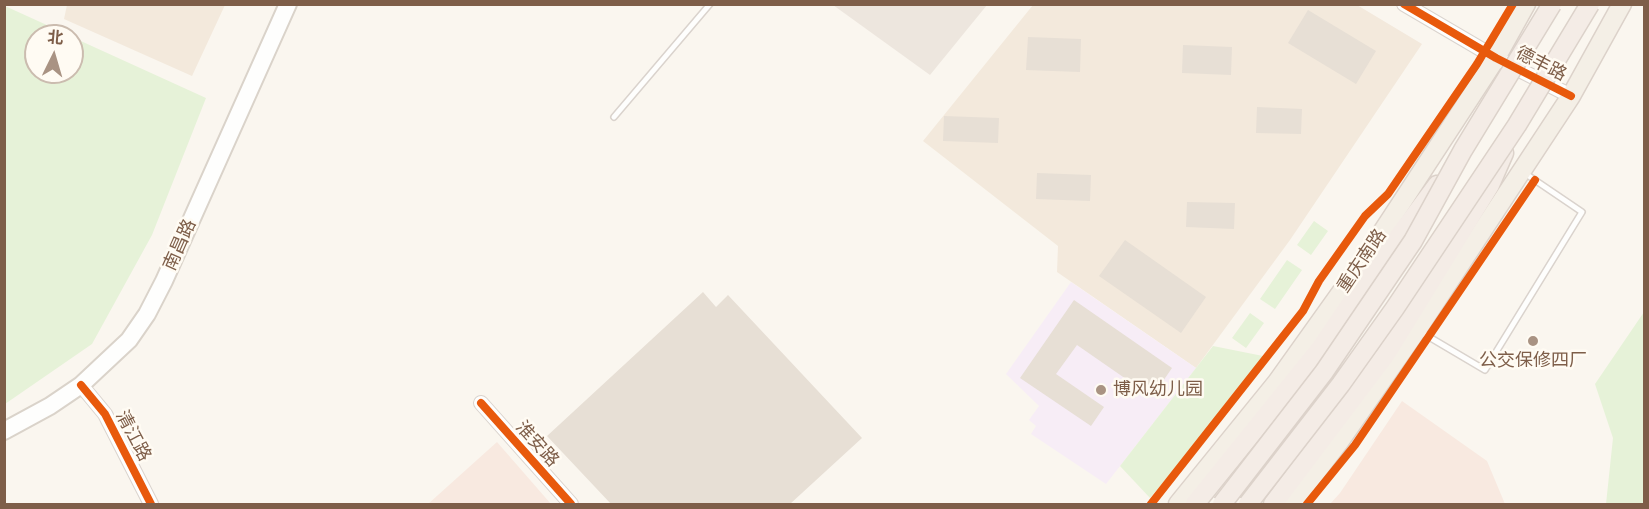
<!DOCTYPE html>
<html>
<head>
<meta charset="utf-8">
<style>
  body { margin:0 }
  #map { position:relative; width:1649px; height:509px; overflow:hidden; background:#faf6ef; font-family:Rubik,"Noto Sans SC",sans-serif }
  canvas { display:block }
  .frame { position:absolute; inset:0; border:6px solid #7e5e49; pointer-events:none }
  .north { position:absolute; left:24px; top:24px; width:60px; height:60px; box-sizing:border-box; background:#fffbf3; border:2px solid #cbbcaf; border-radius:50%; rotate:5deg; font-size:16px; font-weight:700; line-height:24px; text-align:center; color:#7e5e49 }
  .north::after { content:''; display:block; margin:auto; width:21px; height:27px; background:#a99383; clip-path:polygon(50% 0,100% 100%,50% 72%,0 100%) }
</style>
</head>
<body>
<div id="map">
<canvas width="1649" height="509"></canvas>
<div class="frame"></div>
<div class="north">北</div>
</div>
<script>
const g = document.querySelector('canvas').getContext('2d');
g.lineJoin = 'round';
function paint(path, color) {
  g.fillStyle = color;
  g.fill(path, 'evenodd');
}
function shape(rows) {
  const path = new Path2D();
  for (const r of rows) {
    path.moveTo(r[0], r[1]);
    for (let i = 2; i < r.length; i += 2) path.lineTo(r[i], r[i + 1]);
  }
  return path;
}
function stroke(path, color, width, dash) {
  g.strokeStyle = color;
  g.lineWidth = width;
  g.lineCap = dash ? 'butt' : 'round';
  g.setLineDash(dash || []);
  g.stroke(path);
}
function write(font, color, halo, rows, align = 'center') {
  g.font = font + ' Rubik,"Noto Sans SC",sans-serif';
  g.lineWidth = 5;
  g.setLineDash([]);
  g.textBaseline = 'middle';
  g.strokeStyle = halo;
  g.fillStyle = color;
  for (const [text, x, y, turn = 0] of rows) {
    g.save();
    g.translate(x, y);
    g.rotate((+turn || 0) * Math.PI / 180);
    g.textAlign = isNaN(turn) ? turn : align;
    if (halo) g.strokeText(text, 0, 0);
    g.fillText(text, 0, 0);
    g.restore();
  }
}
paint(shape([
  [67,5,67,4,225,5,192,76,64,19],
  [1033,5,1357,5,1422,44,1290,240,1196,368,1057,272,1058,246,923,141]
]), '#f3e9dc');
paint(shape([
  [1402,401,1487,461,1505,504,1330,504,1340,493],
  [497,442,551,504,428,504]
]), '#f8e9e0');
paint(shape([
  [833,5,987,4,987,5,930,75]
]), '#ede6de');
paint(shape([
  [1071,282,1196,368,1106,484,1031,434,1036,426,1029,420,1039,406,1006,374]
]), '#f7edf6');
paint(shape([
  [5,6,71,36,36,36,36,72,72,72,72,37,206,98,152,235,92,344,5,404],
  [1314,221,1328,231,1311,255,1297,245],
  [1287,260,1302,270,1275,309,1260,299],
  [1644,312,1644,504,1606,504,1613,438,1595,384],
  [1250,313,1264,323,1246,348,1232,338],
  [1213,346,1268,357,1150,498,1120,466]
]), '#e6f2d8');
paint(shape([
  [1308,10,1376,51,1356,84,1288,43],
  [1028,37,1081,39,1080,72,1026,70],
  [1183,45,1232,47,1231,75,1182,73],
  [1257,107,1302,109,1301,134,1256,133],
  [944,116,999,118,998,143,943,141],
  [1037,173,1091,175,1090,201,1036,199],
  [1187,202,1235,203,1234,229,1186,227],
  [1125,240,1206,297,1181,333,1099,276],
  [703,292,716,307,728,295,862,438,790,504,611,504,547,436],
  [1074,300,1172,368,1152,397,1077,345,1056,374,1104,407,1091,426,1020,378]
]), '#e7dfd5');
const service = shape([
  [614,117,710,4],
  [1419,331,1485,370,1582,212,1523,172]
]);
const tertiary = shape([
  [1404,4,1496,58,1571,96],
  [81,385,105,414,151,504],
  [481,403,571,504]
]);
const secondary = shape([
  [4,431,50,406,81,385,129,340,147,314,164,281,288,4]
]);
const primary = shape([
  [1178,504,1277,382,1362,263,1496,58,1526,4],
  [1292,504,1339,442,1417,330,1571,96,1622,4]
]);
const trunk = shape([
  [1195,504,1320,349,1370,275,1437,185],
  [1273,504,1386,354,1490,185,1504,153]
]);
stroke(service, '#dad3cd', 8);
stroke(tertiary, '#dad3cd', 16);
stroke(secondary, '#dad3ca', 20);
stroke(primary, '#dcd2ca', 21);
stroke(trunk, '#dcd2ca', 21);
stroke(service, '#fefefd', 5);
stroke(tertiary, '#fefefd', 14);
stroke(secondary, '#fefefd', 16);
stroke(primary, '#f4efe6', 18);
stroke(trunk, '#f4ece6', 18);
const trunkBridge = shape([
  [1222,504,1324,372,1413,241,1463,150,1552,4],
  [1248,504,1341,384,1395,308,1517,125,1590,4]
]);
stroke(trunkBridge, '#dcd2ca', 21, []);
stroke(trunkBridge, '#f4ece6', 18);
stroke(shape([
  [1404,4,1496,58,1571,96],
  [81,385,105,414,151,504],
  [481,403,571,504],
  [1151,504,1303,311,1319,281,1365,216,1388,194,1477,64,1513,4],
  [1307,504,1355,445,1535,180]
]), '#e8590c', 8);
for (const [x, y, r, color] of [
  [1533,341,6,"#a99383"],
  [1101,390,6,"#a99383"]
]) {
  const dot = new Path2D();
  dot.arc(x, y, r, 0, 2 * Math.PI);
  g.fillStyle = color;
  g.fill(dot);
  stroke(dot, '#fffbf3', 2);
}
write('18px', '#7e5e49', '#fffbf3', [
  ["德丰路",1541,64,27],
  ["南昌路",180,245,-66],
  ["重庆南路",1362,261,-56],
  ["清江路",133,436,62],
  ["淮安路",537,444,48]
]);
write('18px', '#7e5e49', '#fffbf3', [
  ["公交保修四厂",1533,361],
  ["博风幼儿园",1113,390,"left"]
]);
</script>
</body>
</html>
